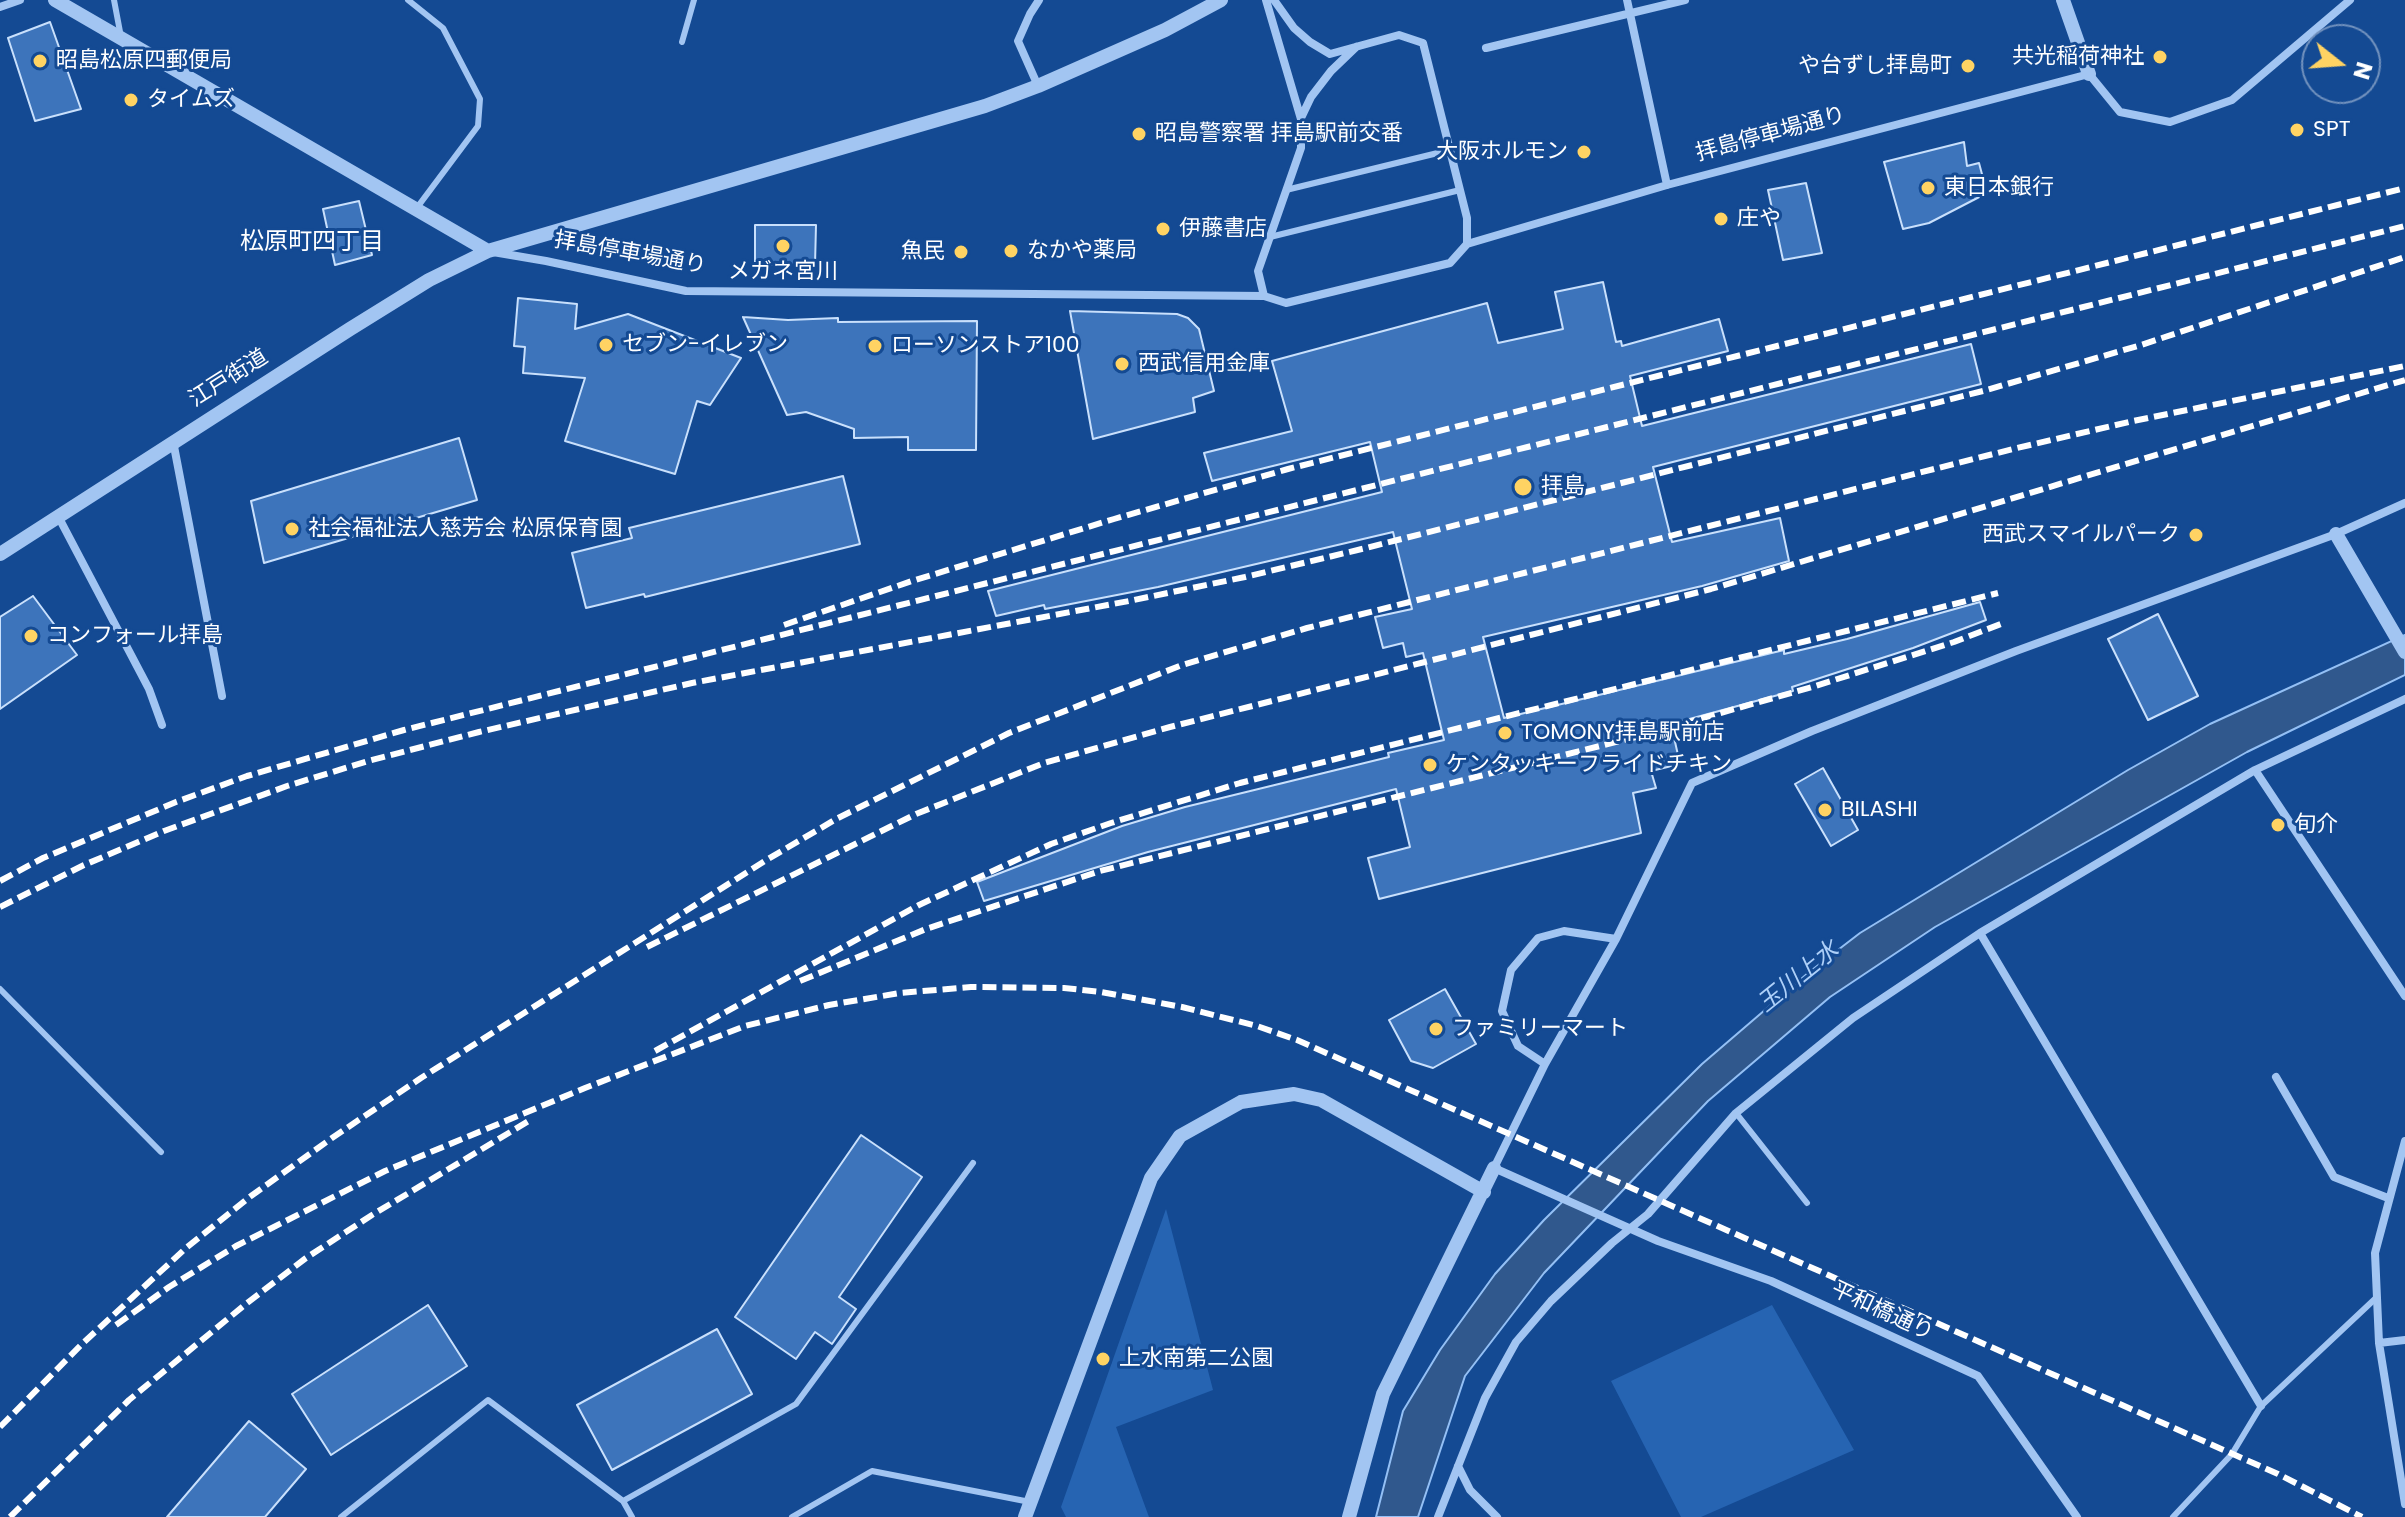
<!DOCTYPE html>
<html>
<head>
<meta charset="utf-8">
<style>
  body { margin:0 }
  #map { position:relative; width:2405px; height:1517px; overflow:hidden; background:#144a93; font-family:Poppins,sans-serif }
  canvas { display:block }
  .north { position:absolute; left:2301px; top:24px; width:80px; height:80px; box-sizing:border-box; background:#144a93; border:2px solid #7292be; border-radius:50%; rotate:107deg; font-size:22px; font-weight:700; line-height:32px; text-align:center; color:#fff }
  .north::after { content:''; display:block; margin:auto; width:28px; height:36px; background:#ffd363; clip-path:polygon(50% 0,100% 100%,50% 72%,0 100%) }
</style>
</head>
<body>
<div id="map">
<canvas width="2405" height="1517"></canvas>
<div class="north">N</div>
</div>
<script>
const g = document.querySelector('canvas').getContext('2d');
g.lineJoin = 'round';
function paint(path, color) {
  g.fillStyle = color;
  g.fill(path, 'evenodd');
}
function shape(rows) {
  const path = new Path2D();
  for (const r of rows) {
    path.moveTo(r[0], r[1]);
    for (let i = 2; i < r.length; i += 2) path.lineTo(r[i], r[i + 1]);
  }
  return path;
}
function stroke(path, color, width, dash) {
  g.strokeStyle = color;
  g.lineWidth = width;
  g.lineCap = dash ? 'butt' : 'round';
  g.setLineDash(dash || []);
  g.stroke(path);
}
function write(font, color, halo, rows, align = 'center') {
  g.font = font + ' Poppins,"Noto Sans JP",sans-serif';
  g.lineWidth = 6;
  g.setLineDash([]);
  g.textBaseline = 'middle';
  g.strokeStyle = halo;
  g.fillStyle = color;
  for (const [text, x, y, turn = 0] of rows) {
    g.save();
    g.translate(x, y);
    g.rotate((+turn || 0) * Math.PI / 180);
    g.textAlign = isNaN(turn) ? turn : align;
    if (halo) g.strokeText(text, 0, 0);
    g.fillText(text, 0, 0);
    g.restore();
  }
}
paint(shape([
  [1166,1209,1213,1390,1116,1427,1149,1517,1066,1517,1061,1507],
  [1772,1305,1854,1450,1701,1517,1681,1517,1611,1381]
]), '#2664b2');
const water = shape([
  [2405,635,2405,675,2247,752,1935,927,1830,997,1708,1101,1544,1273,1465,1376,1418,1517,1376,1517,1403,1411,1440,1350,1495,1274,1544,1220,1702,1064,1808,973,1860,933,2128,770,2210,724,2405,635]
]);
paint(water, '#30588d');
stroke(water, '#94c0f5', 2);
const building = shape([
  [50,22,81,109,35,121,8,38,50,22],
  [1964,142,1967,166,1979,163,1987,193,1929,223,1903,229,1884,162,1964,142],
  [1806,183,1822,253,1783,260,1768,190,1806,183],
  [359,201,372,255,335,265,323,209,359,201],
  [755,225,816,225,815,265,755,264,755,225],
  [1603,282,1616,342,1621,341,1622,346,1719,319,1728,351,1630,376,1642,426,1971,344,1981,384,1653,467,1672,542,1780,518,1789,561,1702,586,1483,637,1504,718,1784,650,1784,654,1847,639,1980,602,1986,620,1913,648,1792,687,1793,691,1671,724,1680,764,1651,771,1656,788,1633,793,1641,833,1379,899,1368,858,1410,847,1396,789,1148,852,984,901,977,882,1122,826,1185,807,1389,757,1388,753,1444,740,1423,653,1406,657,1403,643,1383,648,1375,617,1412,609,1393,532,1158,587,1045,609,1044,605,996,616,988,591,1382,492,1370,442,1212,481,1204,453,1292,431,1272,361,1487,303,1498,343,1563,329,1555,292,1603,282],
  [518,298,577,304,575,329,628,314,741,358,710,405,697,401,675,474,565,441,585,378,523,373,525,347,514,346,518,298],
  [1070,311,1177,314,1188,318,1199,329,1214,391,1193,398,1195,412,1093,439,1070,311],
  [743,317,788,320,838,318,838,322,977,321,976,450,908,450,908,437,854,438,854,429,806,412,787,415,743,317],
  [459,438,477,500,264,563,251,501,459,438],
  [843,476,860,544,645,597,644,594,586,608,572,553,632,538,629,528,843,476],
  [33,596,77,655,0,709,0,617,33,596],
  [2158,614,2198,696,2148,720,2108,639,2158,614],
  [1823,768,1858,830,1831,846,1795,784,1823,768],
  [1445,989,1476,1044,1433,1068,1411,1061,1389,1020,1445,989],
  [861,1135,922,1177,839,1297,856,1309,832,1344,815,1332,796,1359,735,1317,861,1135],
  [428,1305,467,1366,331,1455,292,1394,428,1305],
  [717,1329,752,1394,612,1470,577,1405,717,1329],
  [249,1421,306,1469,265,1517,167,1517,249,1421]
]);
paint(building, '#3d74bb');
stroke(building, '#c9e0fc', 2);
stroke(shape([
  [114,0,121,37],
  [408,0,443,28,480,99,478,126,416,209],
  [682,42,694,0],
  [1286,190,1450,150],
  [1270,237,1460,190],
  [0,989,161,1152],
  [1736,1113,1807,1203],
  [623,1501,796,1404,973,1163],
  [341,1517,488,1400,623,1501,632,1517],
  [792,1517,872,1471,1030,1502],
  [2173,1517,2232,1454,2261,1406,2377,1297]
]), '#a2c5f2', 6);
stroke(shape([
  [1266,0,1301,119,1301,148,1258,271,1264,296,1286,303,1450,263,1467,244,1467,218,1423,43,1399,35,1330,54,1310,42,1294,28,1274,0],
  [1627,0,1667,185],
  [0,7,20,0],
  [1486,48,1685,0],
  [1038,86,1018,41,1030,14,1039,0],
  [1301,118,1311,97,1331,71,1356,47],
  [1467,244,1667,185,2089,74,2120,112,2170,122,2232,100,2350,0],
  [493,252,546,261,686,291,1264,296],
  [173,441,222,696],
  [58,516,149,689,162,725],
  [2255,770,2405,996],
  [1980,933,2261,1406],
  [1545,1064,1518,1046,1502,1011,1511,970,1538,938,1564,931,1616,939],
  [2276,1077,2334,1177,2388,1198],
  [2405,1141,2375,1253,2379,1343,2405,1504],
  [2379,1343,2405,1340],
  [1458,1466,1470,1490,1497,1517],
  [1438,1517,1485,1398,1516,1342,1551,1301,1612,1243,1648,1214,1736,1113,1853,1018,1980,933,2255,770,2405,699],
  [2077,1517,1978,1376,1771,1281,1658,1241,1494,1168,1545,1064,1616,939,1692,783,1812,731,2016,651,2336,534,2405,503]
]), '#a2c5f2', 8);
stroke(shape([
  [55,0,488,251],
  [2063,0,2089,74],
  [2336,534,2405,652],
  [0,554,350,329,429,280,488,251,985,106,1038,86,1165,30,1221,0],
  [1025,1517,1151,1178,1180,1136,1241,1102,1294,1094,1321,1100,1484,1192],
  [1349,1517,1383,1394,1494,1168]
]), '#a2c5f2', 14);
stroke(shape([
  [784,625,912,581,1114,519,1288,469,2405,188],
  [0,881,43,858,176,802,247,776,404,730,2405,226],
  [0,907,84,865,164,831,287,786,368,761,479,732,692,683,1129,601,1245,577,1366,548,1983,391,2141,345,2405,257],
  [647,947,916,814,1044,763,1170,727,1711,589,2405,380],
  [800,981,926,929,1100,871,1636,737,1812,687,1954,642,2006,622],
  [655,1051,919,905,1051,844,1111,823,1240,783,1998,593],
  [116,1325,169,1287,236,1246,385,1171,585,1088,745,1026,829,1005,900,993,971,987,1064,988,1101,992,1182,1007,1257,1026,1297,1040,2278,1474,2362,1517],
  [0,1427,82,1344,186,1248,251,1196,332,1138,421,1078,768,859,838,818,1009,733,1182,665,1307,628,2017,448,2133,421,2405,366],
  [10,1517,129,1400,247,1303,306,1258,372,1215,532,1119]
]), '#fff', 6, [14, 6]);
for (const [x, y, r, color] of [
  [2160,57,8,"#ffd363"],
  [40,61,8,"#ffd363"],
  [1968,66,8,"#ffd363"],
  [131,100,8,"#ffd363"],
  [2297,130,8,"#ffd363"],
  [1139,134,8,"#ffd363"],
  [1584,152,8,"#ffd363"],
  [1928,188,8,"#ffd363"],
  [1721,219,8,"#ffd363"],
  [1163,229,8,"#ffd363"],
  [783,246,8,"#ffd363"],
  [1011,251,8,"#ffd363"],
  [961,252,8,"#ffd363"],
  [606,345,8,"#ffd363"],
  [875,346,8,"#ffd363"],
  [1122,364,8,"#ffd363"],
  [1523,487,10,"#ffd363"],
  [292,529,8,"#ffd363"],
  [2196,535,8,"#ffd363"],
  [31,636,8,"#ffd363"],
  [1505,733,8,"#ffd363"],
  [1430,765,8,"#ffd363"],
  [1825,810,8,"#ffd363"],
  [2278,825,8,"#ffd363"],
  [1436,1029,8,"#ffd363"],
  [1103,1359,8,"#ffd363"]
]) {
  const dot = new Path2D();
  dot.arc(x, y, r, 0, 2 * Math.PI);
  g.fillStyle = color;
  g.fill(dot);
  stroke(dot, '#144a93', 3);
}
write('22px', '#fff', '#144a93', [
  ["共光稲荷神社",2144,57,"right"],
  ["昭島松原四郵便局",56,61],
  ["や台ずし拝島町",1952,66,"right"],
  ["タイムズ",147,100],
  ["SPT",2313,130],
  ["昭島警察署 拝島駅前交番",1155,134],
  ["大阪ホルモン",1568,152,"right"],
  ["東日本銀行",1944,188],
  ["庄や",1737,219],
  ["伊藤書店",1179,229],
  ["なかや薬局",1027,251],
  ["魚民",945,252,"right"],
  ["メガネ宮川",783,272,"center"],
  ["セブン-イレブン",622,345],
  ["ローソンストア100",891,346],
  ["西武信用金庫",1138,364],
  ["拝島",1541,487],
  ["社会福祉法人慈芳会 松原保育園",308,529],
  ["西武スマイルパーク",2180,535,"right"],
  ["コンフォール拝島",47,636],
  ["TOMONY拝島駅前店",1521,733],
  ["ケンタッキーフライドチキン",1446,765],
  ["BILASHI",1841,810],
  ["旬介",2294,825],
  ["ファミリーマート",1452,1029],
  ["上水南第二公園",1119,1359]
], 'left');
write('22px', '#fff', '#144a93', [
  ["拝島停車場通り",1771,135,-15],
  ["拝島停車場通り",630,254,10],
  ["江戸街道",229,379,-32],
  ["平和橋通り",1882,1312,25]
]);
write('24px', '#fff', '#144a93', [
  ["松原町四丁目",312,243]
]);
write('italic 24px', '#aed0f9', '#144a93', [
  ["玉川上水",1799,978,-39]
]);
</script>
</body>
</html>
